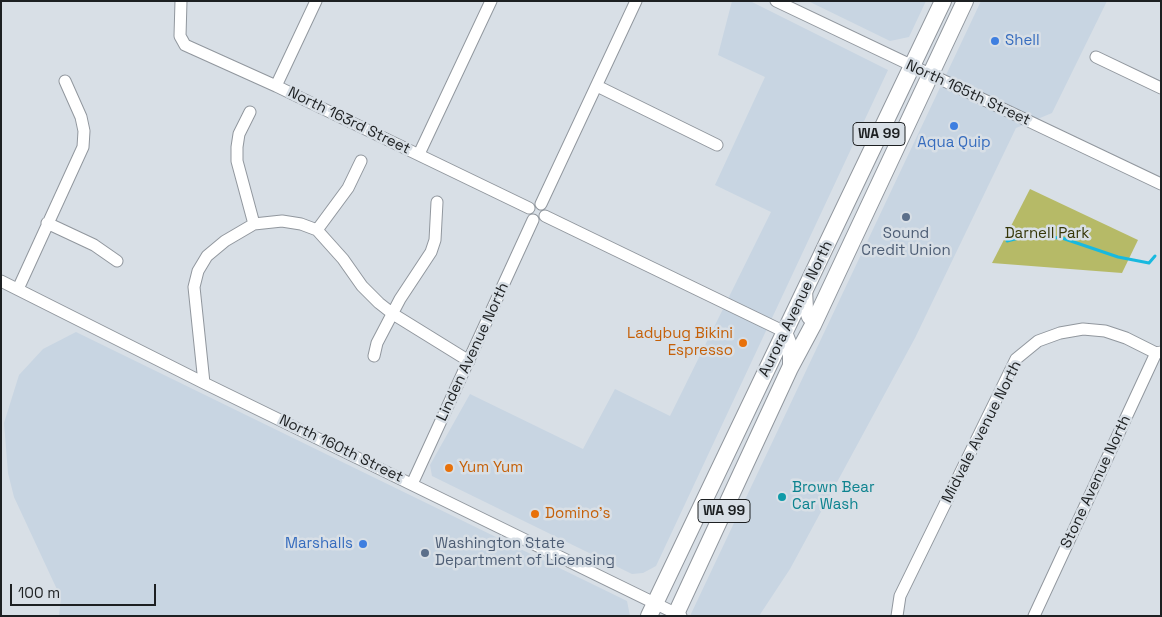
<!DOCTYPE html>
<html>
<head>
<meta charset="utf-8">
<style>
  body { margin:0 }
  #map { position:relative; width:1162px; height:617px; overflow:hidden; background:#d8dfe6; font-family:"Space Grotesk",sans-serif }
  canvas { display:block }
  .frame { position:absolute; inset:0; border:2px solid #1d2022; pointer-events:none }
  .scale { position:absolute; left:10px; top:584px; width:146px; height:22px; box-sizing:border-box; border:2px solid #1d2022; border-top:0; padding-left:6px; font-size:15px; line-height:18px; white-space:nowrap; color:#1d2022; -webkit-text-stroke:4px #d8dfe6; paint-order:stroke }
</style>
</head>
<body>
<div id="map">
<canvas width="1162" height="617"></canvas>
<div class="frame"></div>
<div class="scale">100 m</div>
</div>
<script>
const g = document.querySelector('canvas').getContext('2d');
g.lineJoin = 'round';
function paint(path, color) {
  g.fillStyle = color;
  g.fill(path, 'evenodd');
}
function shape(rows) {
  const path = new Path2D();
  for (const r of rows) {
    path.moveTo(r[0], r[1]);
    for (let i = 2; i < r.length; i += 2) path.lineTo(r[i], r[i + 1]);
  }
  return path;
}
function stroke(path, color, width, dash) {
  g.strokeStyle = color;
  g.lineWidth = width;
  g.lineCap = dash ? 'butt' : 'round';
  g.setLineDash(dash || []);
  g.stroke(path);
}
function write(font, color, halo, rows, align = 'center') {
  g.font = font + ' "Space Grotesk",sans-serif';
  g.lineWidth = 5;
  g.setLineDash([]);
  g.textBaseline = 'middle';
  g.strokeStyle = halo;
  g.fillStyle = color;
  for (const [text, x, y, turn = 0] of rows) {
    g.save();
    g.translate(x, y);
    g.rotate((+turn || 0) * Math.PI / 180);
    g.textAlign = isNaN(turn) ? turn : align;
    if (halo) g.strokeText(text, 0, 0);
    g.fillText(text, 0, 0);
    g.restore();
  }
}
paint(shape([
  [732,1,750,1,888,70,656,566,643,573,632,574,432,476,430,465,470,394,583,449,615,389,670,416,771,212,715,185,765,77,718,55],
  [808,1,926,1,909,37,890,41],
  [981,1,1107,1,1052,113,1016,128,915,338,790,569,759,616,690,616],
  [76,332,627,601,630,616,59,616,61,598,14,497,8,473,4,423,19,375,43,349]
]), '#c8d5e2');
paint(shape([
  [1030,189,1138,240,1122,273,992,263]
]), '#b6ba67');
stroke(shape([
  [1007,241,1027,236,1062,238,1118,257,1149,263,1155,256]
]), '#18b9df', 3);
const minor = shape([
  [181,1,180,36,185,45,276,86,529,208],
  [776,1,1161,184],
  [1096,57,1161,88],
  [276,86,316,1],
  [597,86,717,145],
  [250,112,239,134,237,147,237,161,254,224,282,221,301,224,317,230,343,259,362,286,379,303,393,314,469,361],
  [419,154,491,1],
  [541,204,636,1],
  [545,216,785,332],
  [47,223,94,245,117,261],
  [317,230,348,188,361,161],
  [1,281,204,383,681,616],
  [18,289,83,147,84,131,81,117,65,81],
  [374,356,377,343,400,299,431,252,435,240,437,202],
  [204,383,194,287,198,271,207,256,225,241,254,224],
  [412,484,533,220],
  [897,616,900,596,1016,359,1038,341,1060,333,1083,329,1105,331,1126,338,1156,353],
  [1034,616,1156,353,1161,352]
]);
const major = shape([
  [805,290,806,309,809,317,814,322],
  [785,332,790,345,790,367]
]);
const highway = shape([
  [649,616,943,1],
  [675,616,790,368,813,325,965,1]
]);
stroke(minor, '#91979e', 13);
stroke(major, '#91979e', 16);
stroke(highway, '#91979e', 18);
stroke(minor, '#fff', 11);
stroke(major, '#fff', 14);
stroke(highway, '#fff', 16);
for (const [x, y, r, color] of [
  [995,41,5,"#3f7fe0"],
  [954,126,5,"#3f7fe0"],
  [906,217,5,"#5c6f8a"],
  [743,343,5,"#e8710a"],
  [449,468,5,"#e8710a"],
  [782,497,5,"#0f9aa8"],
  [535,514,5,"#e8710a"],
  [363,544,5,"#3f7fe0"],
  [425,553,5,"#5c6f8a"]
]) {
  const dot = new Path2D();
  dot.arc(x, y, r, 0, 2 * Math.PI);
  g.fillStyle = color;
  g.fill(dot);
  stroke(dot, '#d8dfe6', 2);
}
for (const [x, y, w] of [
  [879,134,52],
  [724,511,52]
]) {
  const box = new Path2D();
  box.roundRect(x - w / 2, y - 11.5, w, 23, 4);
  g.fillStyle = '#d8dfe6';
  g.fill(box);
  stroke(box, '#1d2022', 1);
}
write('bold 14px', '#1d2022', null, [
  ["WA 99",879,134],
  ["WA 99",724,511]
]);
write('15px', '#366cbe', '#d8dfe6', [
  ["Shell",1005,41],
  ["Aqua Quip",954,143,"center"],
  ["Marshalls",353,544,"right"]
], 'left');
write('15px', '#1d2022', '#d8dfe6', [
  ["North 165th Street",968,93,25],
  ["North 163rd Street",349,121,26],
  ["Aurora Avenue North",796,309,-64],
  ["Linden Avenue North",473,352,-65],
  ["Midvale Avenue North",982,432,-63],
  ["North 160th Street",341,449,26],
  ["Stone Avenue North",1096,482,-65]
]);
write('15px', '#4e5e75', '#d8dfe6', [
  ["Sound",906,234],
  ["Credit Union",906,251],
  ["Washington State",435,544,"left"],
  ["Department of Licensing",435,561,"left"]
]);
write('15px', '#353608', '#d8dfe6', [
  ["Darnell Park",1047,234]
]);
write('15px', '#c56008', '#d8dfe6', [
  ["Ladybug Bikini",733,334,"right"],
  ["Espresso",733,351,"right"],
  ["Yum Yum",459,468],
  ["Domino's",545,514]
], 'left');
write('15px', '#0d838f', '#d8dfe6', [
  ["Brown Bear",792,488],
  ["Car Wash",792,505]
], 'left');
</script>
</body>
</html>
